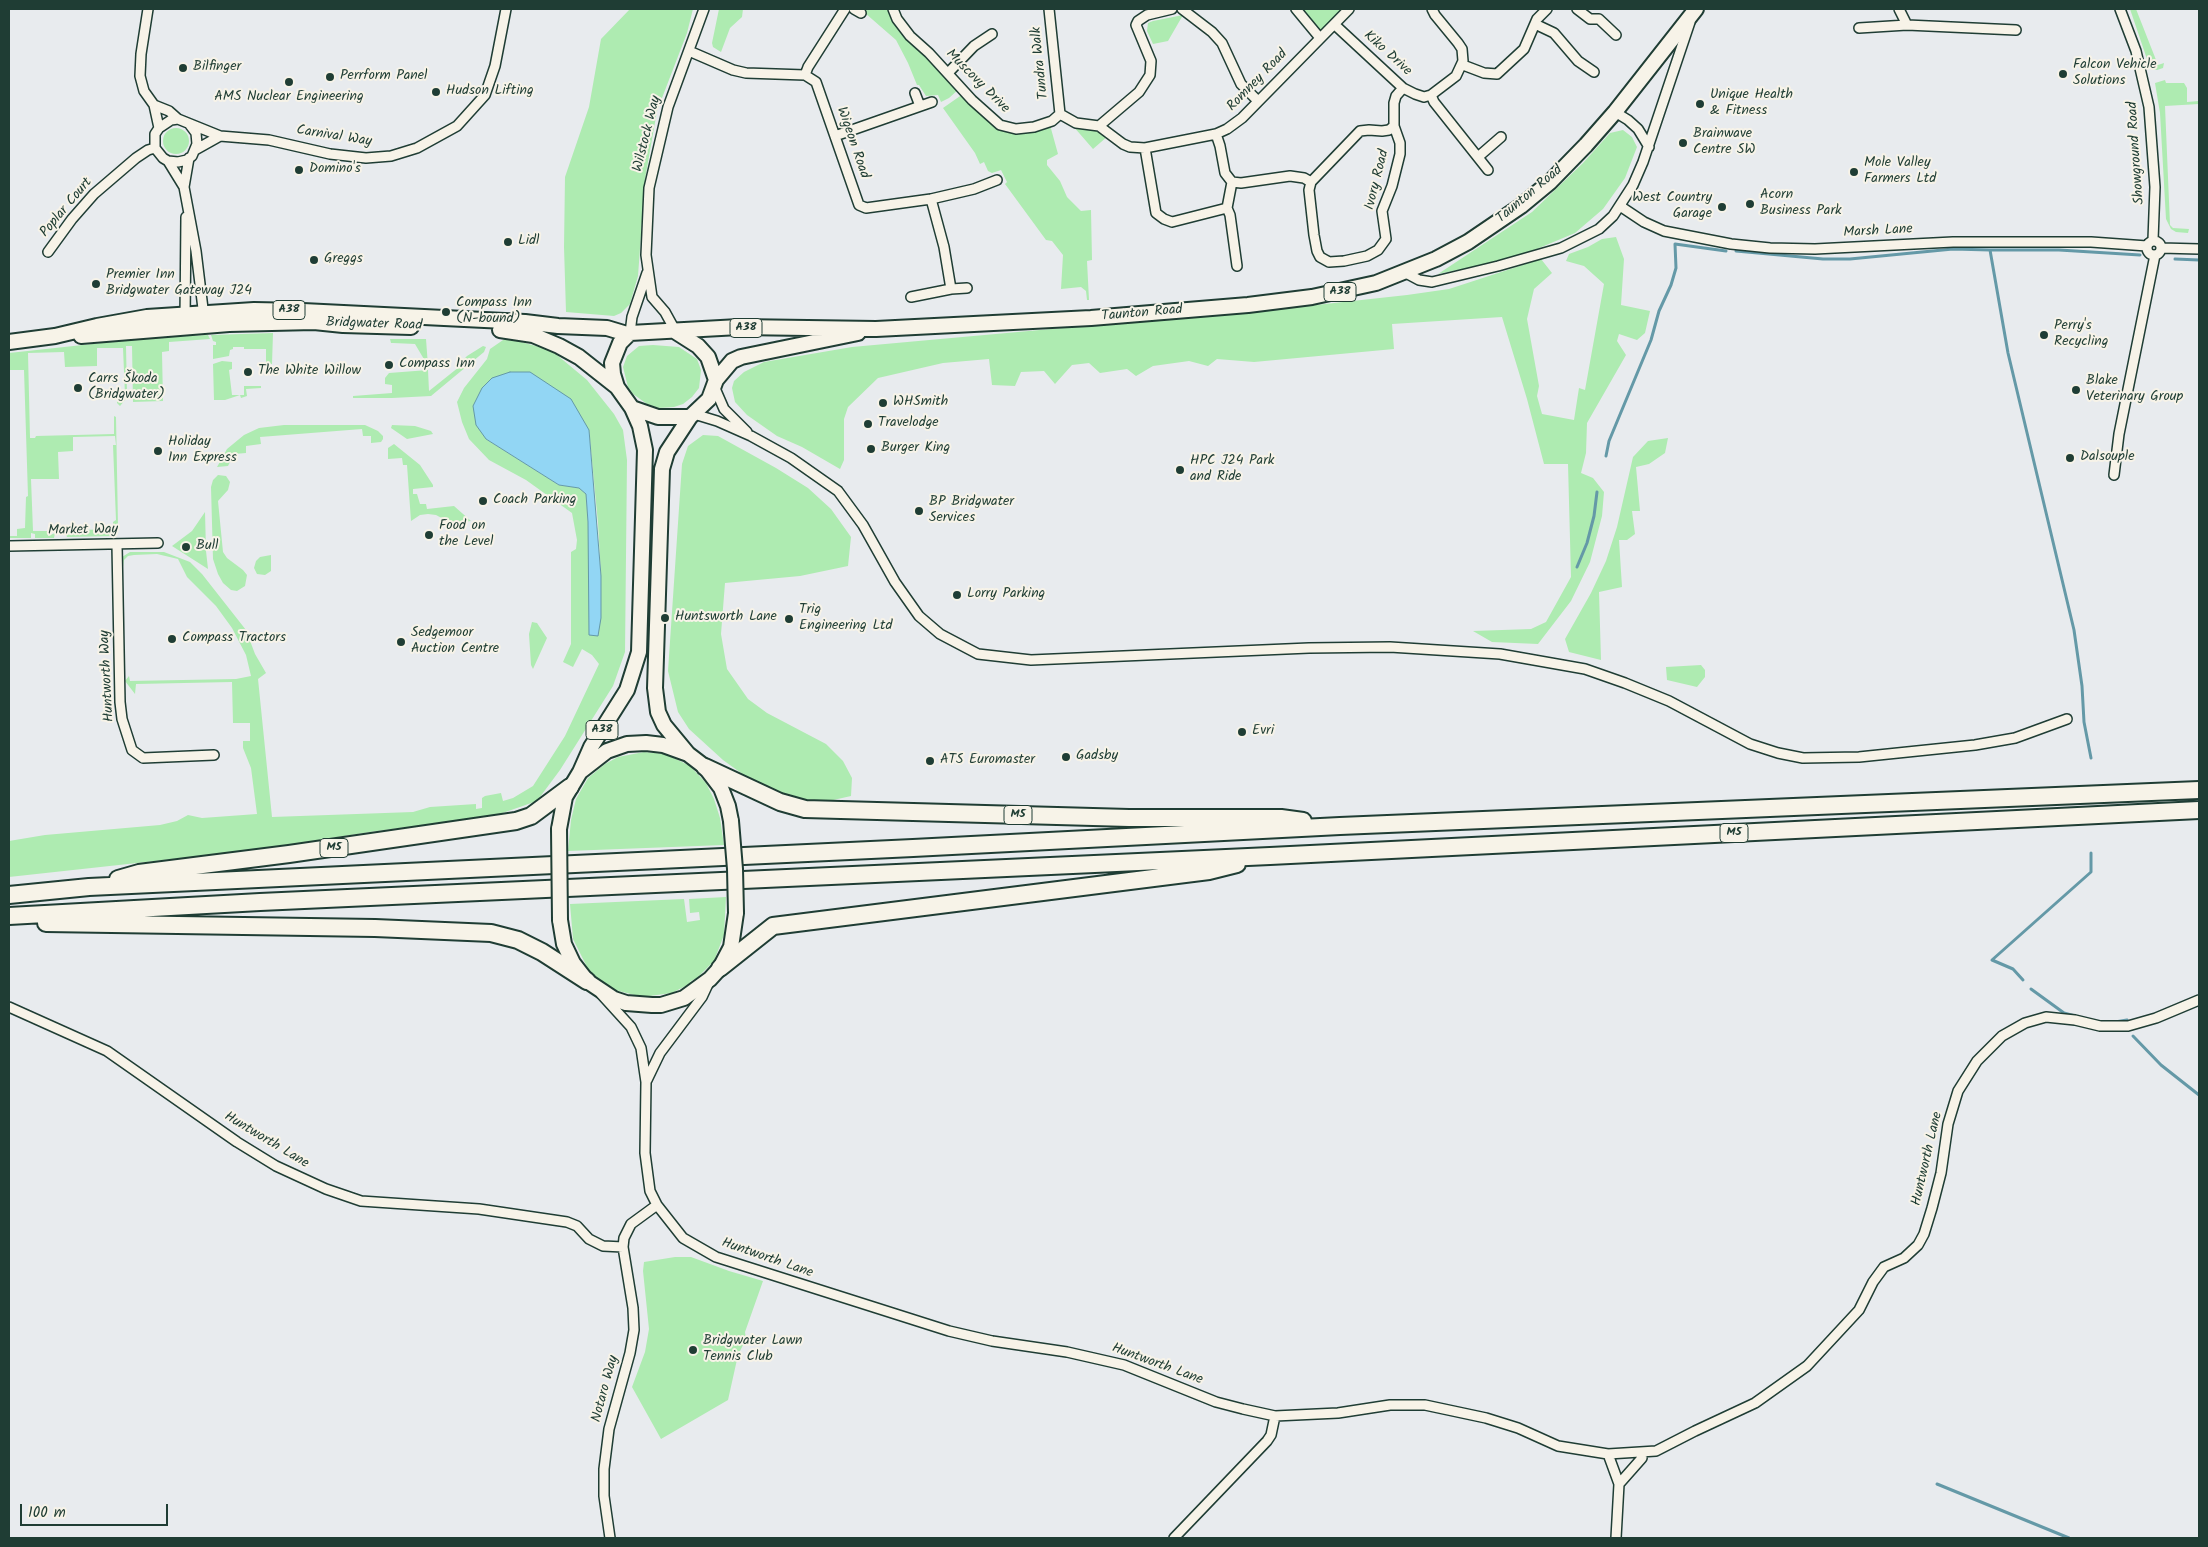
<!DOCTYPE html>
<html>
<head>
<meta charset="utf-8">
<style>
  body { margin:0 }
  #map { position:relative; width:2208px; height:1547px; overflow:hidden; background:#e8ebee; font-family:Kalam,sans-serif }
  canvas { display:block }
  .frame { position:absolute; inset:0; border:10px solid #1f3d34; pointer-events:none }
  .scale { position:absolute; left:20px; top:1504px; width:148px; height:22px; box-sizing:border-box; border:2px solid #1f3d34; border-top:0; padding-left:6px; font-size:15px; line-height:18px; white-space:nowrap; color:#1f3d34; -webkit-text-stroke:4px #f7f3e8; paint-order:stroke }
</style>
</head>
<body>
<div id="map">
<canvas width="2208" height="1547"></canvas>
<div class="frame"></div>
<div class="scale">100 m</div>
</div>
<script>
const g = document.querySelector('canvas').getContext('2d');
g.lineJoin = 'round';
function paint(path, color) {
  g.fillStyle = color;
  g.fill(path, 'evenodd');
}
function shape(rows) {
  const path = new Path2D();
  for (const r of rows) {
    if (r.length === 3) {
      path.moveTo(r[0] + r[2], r[1]);
      path.arc(r[0], r[1], r[2], 0, 2 * Math.PI);
      continue;
    }
    path.moveTo(r[0], r[1]);
    for (let i = 2; i < r.length; i += 2) path.lineTo(r[i], r[i + 1]);
  }
  return path;
}
function stroke(path, color, width, dash) {
  g.strokeStyle = color;
  g.lineWidth = width;
  g.lineCap = dash ? 'butt' : 'round';
  g.setLineDash(dash || []);
  g.stroke(path);
}
function write(font, color, halo, rows, align = 'center') {
  g.font = font + ' Kalam,sans-serif';
  g.lineWidth = 4;
  g.setLineDash([]);
  g.textBaseline = 'middle';
  g.strokeStyle = halo;
  g.fillStyle = color;
  for (const [text, x, y, turn = 0] of rows) {
    g.save();
    g.translate(x, y);
    g.rotate((+turn || 0) * Math.PI / 180);
    g.textAlign = isNaN(turn) ? turn : align;
    if (halo) g.strokeText(text, 0, 0);
    g.fillText(text, 0, 0);
    g.restore();
  }
}
paint(shape([
  [630,9,693,9,687,33,657,111,645,179,638,276,630,304,621,313,614,316,566,312,564,247,565,177,589,107,601,39],
  [719,9,743,9,742,17,730,28,721,52,713,47,712,43],
  [867,9,890,9,959,89,949,98,941,102,938,95,926,96,919,85,917,85,908,63,896,40,865,13],
  [1296,9,1349,9,1320,38],
  [2130,9,2136,9,2158,65,2164,63,2163,68,2157,70,2150,68],
  [1183,15,1168,41,1153,44,1147,31,1148,23,1153,21],
  [2165,80,2166,83,2184,83,2187,88,2187,102,2199,101,2199,104,2165,106,2170,225,2173,228,2189,229,2188,233,2176,232,2171,229,2166,219,2160,113,2155,83],
  [963,94,998,126,1050,125,1058,154,1047,160,1047,165,1060,181,1067,197,1081,211,1091,210,1092,260,1087,261,1089,300,1087,300,1086,291,1081,287,1061,289,1063,255,1052,241,1046,240,1005,184,1007,182,1001,170,992,173,988,171,984,162,980,164,975,153,943,108],
  [1073,126,1104,131,1108,136,1093,149],
  [176,141,13],
  [1623,130,1632,137,1637,147,1625,178,1603,209,1575,233,1532,251,1481,265,1438,274,1532,212,1583,163,1610,133],
  [1616,237,1624,259,1621,305,1650,311,1645,333,1637,340,1619,334,1617,341,1626,355,1587,423,1586,453,1581,473,1593,478,1604,492,1602,516,1590,562,1571,601,1538,644,1492,642,1473,631,1531,629,1546,622,1571,577,1568,464,1544,464,1527,399,1502,317,1392,324,1394,349,1254,362,1217,359,1208,366,1189,361,1153,366,1136,376,1127,369,1100,373,1089,363,1072,365,1055,384,1044,371,1021,372,1015,386,992,385,989,359,943,363,878,378,848,407,844,419,844,460,840,469,802,447,777,436,747,415,735,402,732,388,734,381,744,372,764,362,852,347,1316,305,1407,295,1449,289,1541,259,1552,273,1534,289,1527,319,1539,386,1537,396,1542,414,1574,420,1579,388,1585,390,1604,284,1584,266,1566,261,1569,254,1588,247,1602,239],
  [273,333,272,364,266,364,266,349,244,349,244,347,233,347,233,349,230,350,229,356,213,359,213,345,216,345,216,342,213,341,211,335],
  [208,335,210,339,169,342,169,351,162,352,163,401,133,402,132,346,126,346,127,394,125,400,120,406,117,403,117,398,125,395,123,348,97,348,97,366,65,367,64,352,28,353,30,438,35,438,36,436,114,434,114,416,116,417,118,526,113,536,67,537,66,534,72,535,72,530,79,530,79,535,81,535,81,530,113,529,113,522,116,520,113,445,116,445,115,436,73,437,73,451,58,452,59,479,31,479,33,531,48,531,48,536,55,533,54,538,35,538,35,534,31,533,31,538,9,538,9,536,17,536,17,529,25,528,26,497,28,496,24,370,9,370,9,353,147,338],
  [506,338,551,350,587,380,614,414,623,430,627,460,625,652,613,686,560,770,537,801,494,816,377,831,247,851,9,877,9,841,45,835,160,825,177,821,188,815,202,818,257,814,251,768,243,748,243,741,250,741,250,723,233,723,232,682,136,684,135,694,125,681,129,676,130,681,236,679,251,676,246,655,232,628,216,606,187,577,178,559,157,554,134,555,128,556,124,560,123,567,120,567,122,557,130,552,164,552,190,562,202,574,246,630,255,654,266,673,258,679,272,817,413,812,430,807,476,804,476,809,482,808,482,798,485,796,501,793,503,801,513,798,533,786,565,736,599,664,592,655,582,649,573,667,563,662,571,644,571,552,576,549,577,540,572,513,526,480,489,460,469,439,462,422,457,402,464,388,487,359,490,349],
  [589,430,598,523,601,576,588,522,586,494,580,488,559,485,486,439],
  [390,339,426,339,428,366,415,344,393,343,391,343],
  [653,345,679,347,697,359,701,370,699,388,692,397,683,404,674,407,659,408,647,404,633,394,628,387,623,367,627,356,639,346],
  [483,346,486,347,484,352,431,396,392,398,353,398,353,396,392,393,392,385,385,384,385,378,389,373,428,370,429,391,464,363,464,359,467,356],
  [222,361,232,362,232,369,229,370,232,395,244,395,244,386,261,386,261,388,246,389,247,396,241,398,240,395,225,400,214,400,213,364],
  [284,425,365,425,378,431,383,436,383,439,381,442,371,443,371,436,363,436,362,429,260,437,261,444,246,446,246,453,234,454,228,466,217,467,227,449,244,435,259,428],
  [392,425,415,426,431,431,433,434,407,439,391,428],
  [703,435,718,436,776,468,808,488,831,509,851,537,848,566,800,576,725,583,721,634,727,669,748,699,767,713,826,744,843,761,852,778,851,796,820,803,787,801,766,791,723,760,689,729,678,712,668,671,682,464,688,446],
  [1668,438,1665,453,1649,464,1636,467,1640,511,1632,511,1635,534,1627,540,1619,540,1622,587,1599,592,1601,660,1569,652,1565,639,1591,593,1606,561,1617,527,1633,457,1648,441],
  [394,444,420,465,433,485,433,487,413,489,413,494,417,494,420,504,426,504,427,509,454,506,471,521,451,523,436,515,428,514,420,515,411,521,407,465,403,465,402,458,388,459,388,448],
  [218,475,226,476,230,482,228,490,218,501,223,552,227,558,243,570,247,575,245,586,237,591,231,590,223,583,218,574,213,559,211,487,213,480],
  [205,512,206,551,208,569,172,546,192,531],
  [271,555,271,571,265,575,257,574,254,568,256,561,260,557],
  [532,622,537,623,547,638,533,669,531,665,529,634],
  [1701,665,1705,670,1705,677,1697,687,1667,680,1666,667],
  [644,752,666,754,690,766,706,783,714,799,720,818,724,845,568,851,571,820,576,799,588,778,605,764,618,757],
  [726,897,724,935,714,961,697,978,689,982,695,981,672,993,642,997,615,990,596,978,588,969,573,939,570,904,684,899,687,922,700,920,699,912,690,913,689,899],
  [675,1257,691,1257,729,1271,763,1281,745,1332,746,1339,738,1355,728,1400,661,1439,632,1387,645,1352,649,1329,643,1271,644,1262]
]), '#aeebb1');
const water = shape([
  [510,372,530,372,571,399,589,430,601,576,601,618,598,636,589,635,588,522,586,494,579,488,559,485,486,439,476,425,473,406,482,388,492,378,510,372]
]);
paint(water, '#92d6f4');
stroke(water, '#6499a7', 1);
stroke(shape([
  [1990,250,2059,250,2140,255],
  [1736,251,1823,259,1850,259,1953,249,1990,250,2008,353,2074,630,2082,686,2084,722,2091,758],
  [2175,259,2199,260],
  [1606,456,1609,441,1651,340,1659,311,1671,285,1676,268,1675,244,1726,251],
  [1577,567,1587,543,1594,516,1597,492],
  [2023,980,2013,969,1992,960,2091,872,2091,853],
  [2031,989,2064,1013,2075,1016],
  [2115,1022,2127,1020],
  [2133,1036,2161,1065,2199,1095],
  [1937,1484,2069,1538]
]), '#6499a7', 3);
const street = shape([
  [148,9,141,54,140,76,144,91,154,105,159,128],
  [854,9,861,13],
  [893,9,897,19,910,36,929,53,972,100,1000,125,1016,129,1034,127,1052,121,1060,114],
  [1049,9,1060,114],
  [1182,9,1212,32,1222,43,1241,84,1258,101],
  [1296,9,1320,38],
  [1577,9,1590,19,1599,19,1616,35],
  [1899,9,1907,25,2016,30],
  [2120,9,2136,51,2149,107,2155,187,2153,240],
  [1535,24,1554,33,1578,61,1594,72],
  [1335,25,1403,88,1415,94,1424,97,1431,95,1456,76,1463,61,1462,49,1458,43,1435,15,1432,9],
  [1859,28,1907,25],
  [689,51,733,70,746,73,805,75,816,82,859,205,866,208,931,199,974,189,997,180],
  [1463,65,1484,73,1497,74,1524,49,1537,19,1547,9],
  [948,73,974,46,992,34],
  [805,75,808,67,845,9],
  [915,93,920,106],
  [1431,95,1434,102,1488,170],
  [154,105,169,111,178,119],
  [1615,112,1628,120,1638,129,1649,147],
  [1060,114,1076,123,1099,126,1123,144,1130,147,1145,148,1216,134,1227,129,1242,118,1349,9],
  [190,125,196,133,197,144,192,156,187,160,178,162,168,161,163,158,155,148,155,134,159,128,171,120,178,119,220,136,269,140,330,154,366,158,391,156,417,148,457,126,485,95,495,66,506,9],
  [1099,126,1139,92,1150,75,1151,61,1136,25,1138,21,1147,15,1172,9],
  [1216,134,1220,146,1225,173,1232,182,1241,183,1290,176,1304,178,1311,182,1360,131,1369,130,1382,131,1389,130,1394,126,1394,103,1396,96,1403,88],
  [835,136,932,102],
  [1145,148,1156,213,1164,219,1172,222,1227,208,1232,182],
  [195,150,220,136],
  [1478,157,1501,137],
  [189,158,184,187,196,251,204,317],
  [168,161,184,187],
  [1311,182,1309,190,1314,235,1317,251,1320,257,1329,262,1344,261,1367,256,1378,250,1386,239,1382,211,1392,186,1400,154,1400,143,1394,126],
  [931,199,944,247,951,289],
  [1620,206,1644,222,1664,231,1731,244,1770,248,1815,249,1953,242,2091,242,2147,246],
  [1227,208,1230,215,1237,266],
  [2154,248,7],
  [2161,248,2199,249],
  [48,252,72,219,94,194,136,158,148,150,155,148],
  [1404,272,1419,280,1432,282,1498,266,1561,248,1599,229,1613,216,1633,185,1643,162,1690,22],
  [911,297,951,289,967,288],
  [185,319,186,217],
  [676,332,665,312,652,297,646,255,649,188,668,107,704,9],
  [630,333,632,317,647,273],
  [714,386,724,409,747,432],
  [694,414,717,421,751,436,791,458,838,491,863,525,895,582,919,616,940,634,978,654,1031,660,1309,648,1390,647,1500,654,1585,669,1625,683,1669,701,1750,744,1778,753,1803,758,1859,757,1975,745,2015,738,2067,719],
  [2114,475,2119,434,2155,255],
  [117,545,120,702,122,719,132,750,143,758,214,755],
  [9,546,158,543],
  [601,994,631,1027,641,1048,646,1082,645,1153,650,1191,657,1205,683,1238,716,1257,949,1331,992,1341,1067,1352,1124,1365,1216,1402,1243,1409,1275,1416,1338,1413,1390,1405,1425,1405,1486,1418,1518,1428,1558,1446,1608,1454,1656,1451,1695,1431,1755,1403,1807,1366,1859,1310,1873,1282,1884,1267,1904,1258,1918,1245,1924,1234,1932,1208,1941,1173,1948,1124,1958,1091,1977,1061,2002,1036,2025,1023,2046,1017,2075,1020,2100,1026,2128,1026,2156,1018,2199,1000],
  [9,1007,107,1051,237,1142,276,1166,326,1189,361,1201,479,1209,567,1222,577,1226,589,1239,603,1246,623,1247],
  [647,1080,660,1053,702,997,709,982],
  [1608,1454,1619,1484],
  [610,1538,604,1496,604,1469,609,1429,630,1353,634,1330,633,1308,623,1247,624,1238,631,1224,657,1205],
  [1174,1538,1267,1441,1271,1435,1275,1416],
  [1616,1538,1619,1484,1642,1458,1642,1453]
]);
const primary = shape([
  [500,330,533,335,559,346,579,357,617,387],
  [676,332,698,346,708,357,716,380,709,399,690,417,658,417,632,408,617,387,613,374,612,363,620,343,630,333,739,327,876,329,1091,318,1248,305,1312,297,1376,283,1436,259,1468,242,1521,206,1550,182,1586,145,1615,112,1696,9],
  [81,336,229,324,314,322,343,325,411,327],
  [9,342,55,336,97,326,147,317,254,310,303,311,525,322,558,326,607,328,627,334],
  [716,380,732,361,741,357,858,333],
  [688,754,664,725,658,712,655,688,662,469,667,452,690,417],
  [580,772,591,747,627,690,639,652,645,450,640,426,632,408],
  [559,829,565,797,580,772,607,751,627,744,646,743,663,745,688,754,705,767,721,788,728,806,731,821],
  [560,920,564,944,573,963,587,981,614,999,626,1003,652,1005,661,1005,684,998,710,979,720,968,731,947,736,913]
]);
const highway = shape([
  [705,767,780,802,805,809,1129,818,1281,818,1303,821],
  [118,879,139,873,289,854,516,821,531,816,570,787],
  [9,895,89,887,913,848,1340,826,2199,790],
  [9,916,260,902,1270,856,2199,810],
  [46,923,375,928,491,933,518,940,542,952,587,981],
  [720,968,773,926,1209,871,1237,864]
]);
stroke(street, '#1f3d34', 12);
stroke(primary, '#1f3d34', 18);
stroke(highway, '#1f3d34', 20);
stroke(street, '#f7f3e8', 9);
stroke(primary, '#f7f3e8', 14);
stroke(highway, '#f7f3e8', 16);
const primaryBridge = shape([
  [731,821,735,869,736,913],
  [559,829,560,920]
]);
stroke(primaryBridge, '#1f3d34', 18, []);
stroke(primaryBridge, '#f7f3e8', 14);
for (const [x, y, r, color] of [
  [183,68,5,"#1f3d34"],
  [2063,74,5,"#1f3d34"],
  [330,77,5,"#1f3d34"],
  [289,82,5,"#1f3d34"],
  [436,92,5,"#1f3d34"],
  [1700,104,5,"#1f3d34"],
  [1683,143,5,"#1f3d34"],
  [299,170,5,"#1f3d34"],
  [1854,172,5,"#1f3d34"],
  [1750,204,5,"#1f3d34"],
  [1722,207,5,"#1f3d34"],
  [508,242,5,"#1f3d34"],
  [314,260,5,"#1f3d34"],
  [96,284,5,"#1f3d34"],
  [446,312,5,"#1f3d34"],
  [2044,335,5,"#1f3d34"],
  [389,365,5,"#1f3d34"],
  [248,372,5,"#1f3d34"],
  [78,388,5,"#1f3d34"],
  [2076,390,5,"#1f3d34"],
  [883,403,5,"#1f3d34"],
  [868,424,5,"#1f3d34"],
  [871,449,5,"#1f3d34"],
  [158,451,5,"#1f3d34"],
  [2070,458,5,"#1f3d34"],
  [1180,470,5,"#1f3d34"],
  [483,501,5,"#1f3d34"],
  [919,511,5,"#1f3d34"],
  [429,535,5,"#1f3d34"],
  [186,547,5,"#1f3d34"],
  [957,595,5,"#1f3d34"],
  [665,618,5,"#1f3d34"],
  [789,619,5,"#1f3d34"],
  [172,639,5,"#1f3d34"],
  [401,642,5,"#1f3d34"],
  [1242,732,5,"#1f3d34"],
  [1066,757,5,"#1f3d34"],
  [930,761,5,"#1f3d34"],
  [693,1350,5,"#1f3d34"]
]) {
  const dot = new Path2D();
  dot.arc(x, y, r, 0, 2 * Math.PI);
  g.fillStyle = color;
  g.fill(dot);
  stroke(dot, '#f7f3e8', 2);
}
for (const [x, y, w] of [
  [1340,292,32],
  [289,310,32],
  [746,328,32],
  [602,730,32],
  [1018,815,28],
  [1734,833,28],
  [334,848,28]
]) {
  const box = new Path2D();
  box.roundRect(x - w / 2, y - 9.5, w, 19, 4);
  g.fillStyle = '#f7f3e8';
  g.fill(box);
  stroke(box, '#1f3d34', 1);
}
write('bold 12px', '#1f3d34', null, [
  ["A38",1340,292],
  ["A38",289,310],
  ["A38",746,328],
  ["A38",602,730],
  ["M5",1018,815],
  ["M5",1734,833],
  ["M5",334,848]
]);
write('14px', '#1f3d34', '#f7f3e8', [
  ["Kiko Drive",1387,54,42],
  ["Tundra Walk",1041,63,-96],
  ["Romney Road",1258,81,-46],
  ["Muscovy Drive",977,82,45],
  ["Wilstock Way",648,134,-76],
  ["Carnival Way",334,137,9],
  ["Wigeon Road",852,143,71],
  ["Showground Road",2137,153,-94],
  ["Ivory Road",1378,180,-76],
  ["Taunton Road",1530,195,-40],
  ["Poplar Court",67,208,-50],
  ["Marsh Lane",1878,232,-3],
  ["Taunton Road",1142,314,-5],
  ["Bridgwater Road",374,325,2],
  ["Market Way",83,531,-1],
  ["Huntworth Way",108,676,-93],
  ["Huntworth Lane",266,1141,31],
  ["Huntworth Lane",1928,1159,-77],
  ["Huntworth Lane",767,1259,19],
  ["Huntworth Lane",1157,1365,20],
  ["Notaro Way",606,1389,-75]
]);
write('14px', '#1f3d34', '#f7f3e8', [
  ["Falcon Vehicle",2073,66],
  ["Solutions",2073,82],
  ["Bilfinger",193,68],
  ["Perrform Panel",340,77],
  ["Hudson Lifting",446,92],
  ["Unique Health",1710,96],
  ["& Fitness",1710,112],
  ["AMS Nuclear Engineering",289,98,"center"],
  ["Brainwave",1693,135],
  ["Centre SW",1693,151],
  ["Mole Valley",1864,164],
  ["Farmers Ltd",1864,180],
  ["Domino's",309,170],
  ["Acorn",1760,196],
  ["Business Park",1760,212],
  ["West Country",1712,199,"right"],
  ["Garage",1712,215,"right"],
  ["Lidl",518,242],
  ["Greggs",324,260],
  ["Premier Inn",106,276],
  ["Bridgwater Gateway J24",106,292],
  ["Compass Inn",456,304],
  ["(N-bound)",456,320],
  ["Perry's",2054,327],
  ["Recycling",2054,343],
  ["Compass Inn",399,365],
  ["The White Willow",258,372],
  ["Carrs Škoda",88,380],
  ["(Bridgwater)",88,396],
  ["Blake",2086,382],
  ["Veterinary Group",2086,398],
  ["WHSmith",893,403],
  ["Travelodge",878,424],
  ["Holiday",168,443],
  ["Inn Express",168,459],
  ["Burger King",881,449],
  ["Dalsouple",2080,458],
  ["HPC J24 Park",1190,462],
  ["and Ride",1190,478],
  ["Coach Parking",493,501],
  ["BP Bridgwater",929,503],
  ["Services",929,519],
  ["Food on",439,527],
  ["the Level",439,543],
  ["Bull",196,547],
  ["Lorry Parking",967,595],
  ["Trig",799,611],
  ["Engineering Ltd",799,627],
  ["Huntsworth Lane",675,618],
  ["Sedgemoor",411,634],
  ["Auction Centre",411,650],
  ["Compass Tractors",182,639],
  ["Evri",1252,732],
  ["Gadsby",1076,757],
  ["ATS Euromaster",940,761],
  ["Bridgwater Lawn",703,1342],
  ["Tennis Club",703,1358]
], 'left');
</script>
</body>
</html>
